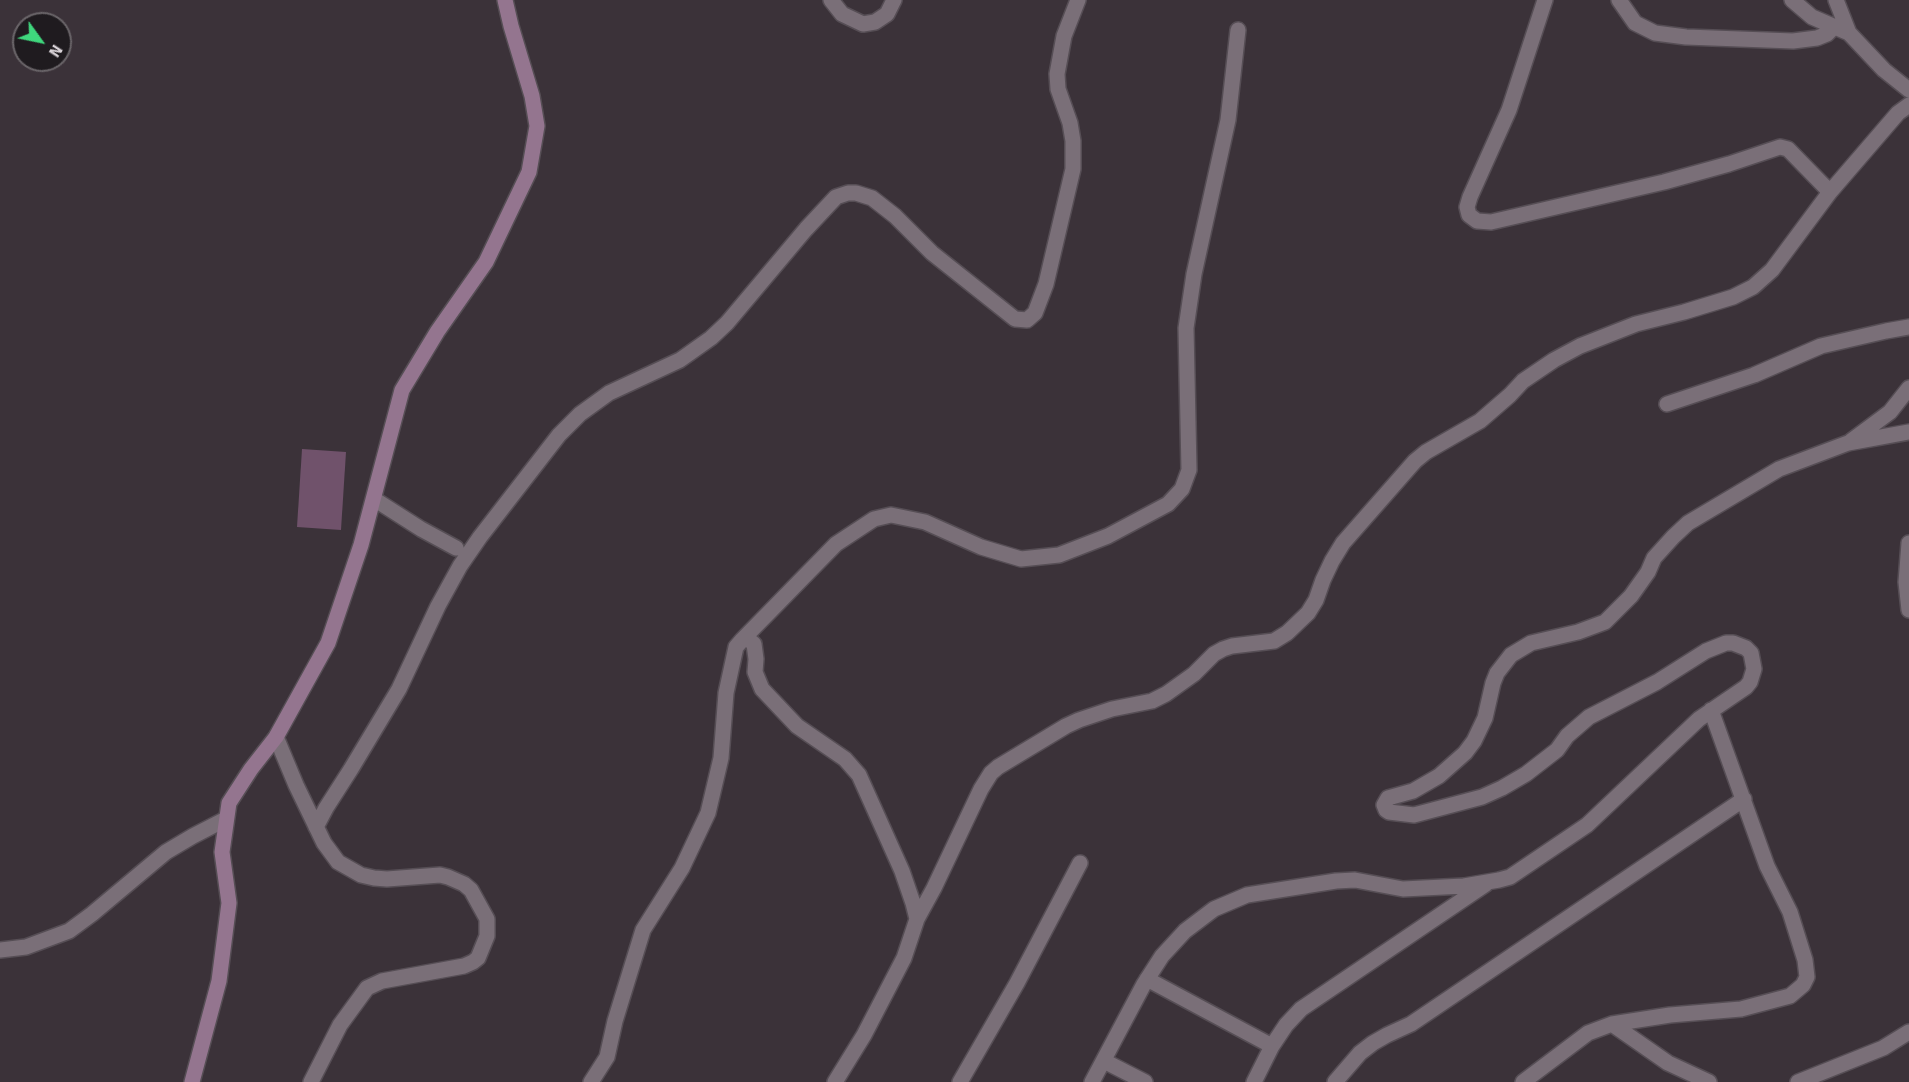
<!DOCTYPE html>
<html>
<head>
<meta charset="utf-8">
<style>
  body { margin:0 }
  #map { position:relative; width:1909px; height:1082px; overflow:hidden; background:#3b3239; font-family:Signika,sans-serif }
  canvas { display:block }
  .north { position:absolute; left:12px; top:12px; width:60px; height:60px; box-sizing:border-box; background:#1f1b1f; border:2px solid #6a6569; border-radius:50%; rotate:123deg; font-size:16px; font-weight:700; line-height:24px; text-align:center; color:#dad4d9 }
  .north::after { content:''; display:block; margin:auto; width:21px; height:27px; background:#3fd77d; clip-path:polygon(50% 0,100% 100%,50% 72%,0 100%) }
</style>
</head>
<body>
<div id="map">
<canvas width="1909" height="1082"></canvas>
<div class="north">N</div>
</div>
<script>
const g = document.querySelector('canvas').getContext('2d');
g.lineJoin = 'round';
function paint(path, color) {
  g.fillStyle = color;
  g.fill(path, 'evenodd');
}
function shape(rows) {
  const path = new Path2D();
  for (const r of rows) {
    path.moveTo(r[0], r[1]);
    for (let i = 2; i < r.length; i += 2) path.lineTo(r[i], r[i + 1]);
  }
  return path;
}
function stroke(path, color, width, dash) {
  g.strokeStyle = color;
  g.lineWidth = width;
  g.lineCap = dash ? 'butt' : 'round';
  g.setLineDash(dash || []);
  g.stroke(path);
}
paint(shape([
  [302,449,346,452,341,530,297,527]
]), '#70526b');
const street = shape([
  [831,0,842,14,863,24,875,22,887,14,894,0],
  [1545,0,1509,110,1470,197,1467,207,1469,215,1477,221,1491,222,1664,182,1729,164,1780,147,1788,149,1830,192],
  [1619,0,1635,23,1655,33,1686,37,1793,41,1817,38,1827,34,1833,28],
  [1792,0,1812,17,1849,33,1884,70,1909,90],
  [1836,0,1849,33],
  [1667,404,1754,375,1821,346,1886,331,1909,327],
  [1851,441,1890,412,1909,388],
  [374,499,421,529,456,548],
  [1909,543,1906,582,1909,610],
  [742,640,836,544,874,519,891,515,925,522,981,547,1021,559,1059,555,1108,536,1168,504,1182,489,1189,470,1186,328,1194,274,1228,120,1238,30],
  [276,737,296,785,324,843,338,862,361,875,374,878,387,879,440,875,448,877,464,884,471,890,487,919,487,936,478,958,473,962,464,966,382,981,367,988,340,1025,311,1082],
  [316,827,326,808,351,769,399,689,438,606,460,566,480,537,559,435,580,414,609,393,680,360,711,338,727,323,806,229,836,197,848,193,856,193,872,198,895,216,932,253,1015,319,1027,320,1035,313,1046,284,1073,169,1073,141,1070,123,1058,89,1057,74,1064,36,1078,0],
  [0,950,26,947,69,931,92,914,166,852,193,836,226,819],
  [1147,979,1272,1046],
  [1612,1024,1668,1063,1709,1082],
  [1104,1061,1145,1082],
  [591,1082,607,1057,615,1021,643,930,682,868,708,813,721,758,726,693,736,647,742,640,748,639,754,644,756,659,755,672,762,689,797,726,845,759,859,775,902,871,913,903,917,919],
  [835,1082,864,1035,904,958,917,919,934,888,981,789,991,773,998,767,1066,726,1079,720,1112,709,1152,701,1166,694,1194,674,1214,654,1223,649,1232,646,1274,641,1287,633,1308,613,1316,600,1323,580,1332,561,1343,543,1415,461,1426,452,1480,421,1510,395,1523,381,1554,360,1580,346,1636,324,1684,312,1733,297,1753,287,1772,270,1830,192,1898,113,1909,105],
  [960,1082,1017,983,1080,863],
  [1092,1082,1144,984,1162,956,1185,931,1214,909,1247,895,1336,881,1355,880,1403,889,1464,886,1499,880,1510,877,1587,825,1699,719,1746,687,1750,682,1754,669,1751,653,1746,648,1733,643,1726,643,1706,651,1657,682,1589,717,1567,736,1557,750,1526,774,1502,788,1482,797,1414,815,1389,812,1386,810,1384,805,1388,798,1413,791,1439,776,1465,753,1474,741,1485,718,1493,683,1497,673,1511,655,1531,643,1578,632,1605,622,1631,596,1648,572,1654,558,1673,537,1688,523,1779,469,1848,443,1909,432],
  [1254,1082,1272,1046,1286,1025,1301,1009,1486,884],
  [1335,1082,1360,1053,1373,1043,1387,1035,1411,1024,1744,799],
  [1523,1082,1588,1033,1612,1024,1670,1015,1741,1009,1790,996,1803,985,1807,977,1805,960,1790,912,1767,866,1711,710],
  [1798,1082,1883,1048,1909,1032]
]);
const secondary = shape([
  [192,1082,219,981,229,903,222,852,229,803,251,769,276,737,328,643,361,545,402,390,437,332,486,262,529,172,537,126,532,96,511,26,505,0]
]);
stroke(street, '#564e55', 18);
stroke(secondary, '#564e55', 18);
stroke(street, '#7a6f78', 15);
stroke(secondary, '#94758f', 15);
</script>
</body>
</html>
